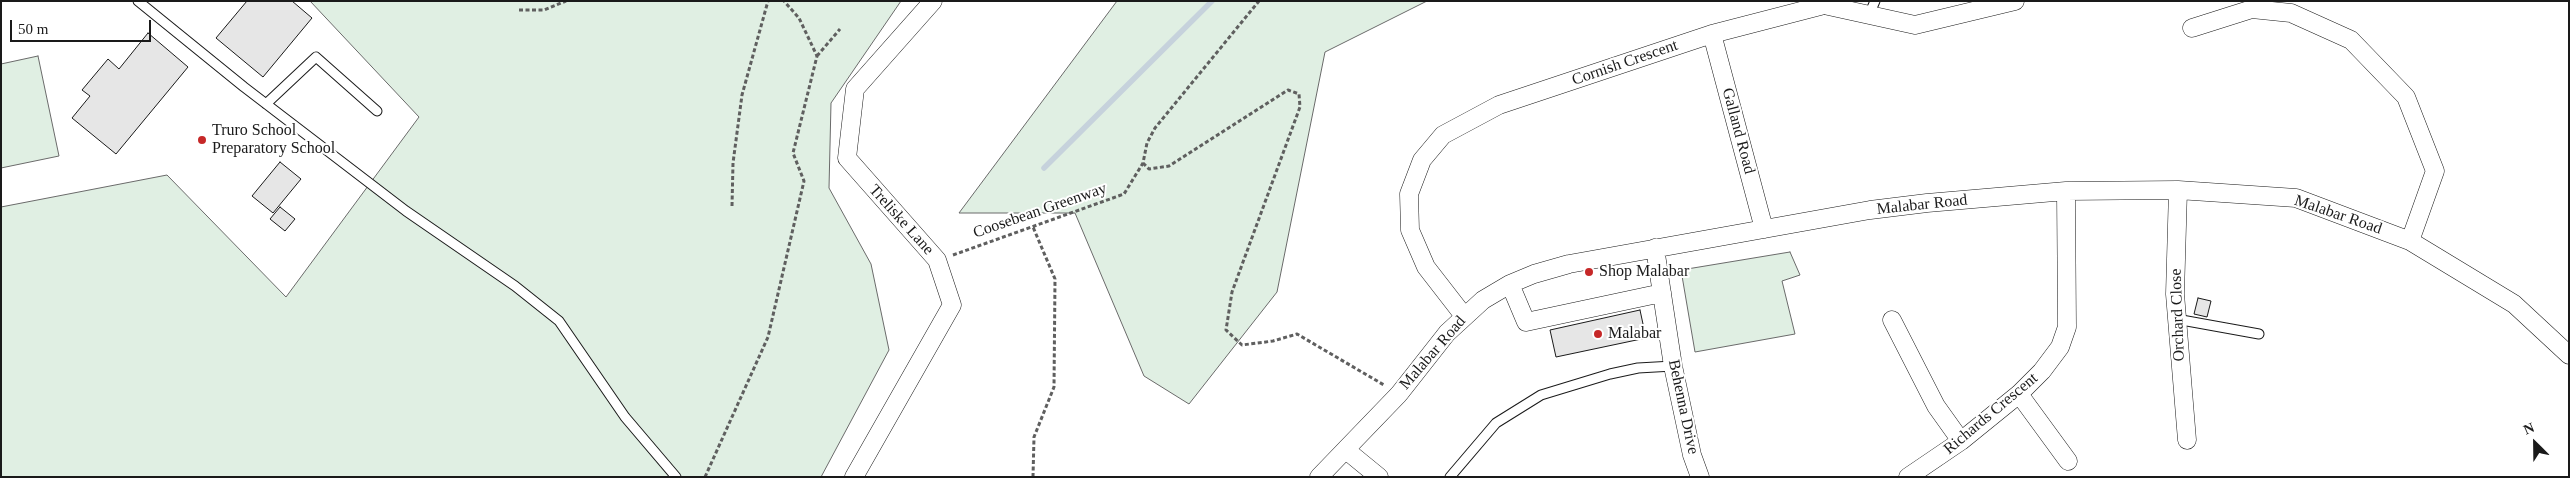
<!DOCTYPE html>
<html>
<head>
<meta charset="utf-8">
<style>
  body { margin:0 }
  #map { position:relative; width:2570px; height:478px; overflow:hidden; background:#fff; font-family:Georgia,serif }
  canvas { display:block }
  .frame { position:absolute; inset:0; border:2px solid #1a1a1a; pointer-events:none }
  .north { position:absolute; left:2510px; top:418px; width:50px; height:50px; -webkit-text-stroke:4px #fff; paint-order:stroke; rotate:337deg; font-size:14px; font-weight:700; line-height:20px; text-align:center; color:#1a1a1a }
  .north::after { content:''; display:block; margin:auto; width:18px; height:22px; background:#1a1a1a; clip-path:polygon(50% 0,100% 100%,50% 72%,0 100%) }
  .scale { position:absolute; left:10px; top:20px; width:141px; height:22px; box-sizing:border-box; border:2px solid #1a1a1a; border-top:0; padding-left:6px; font-size:15px; line-height:18px; white-space:nowrap; color:#1a1a1a; -webkit-text-stroke:4px #fff; paint-order:stroke }
</style>
</head>
<body>
<div id="map">
<canvas width="2570" height="478"></canvas>
<div class="frame"></div>
<div class="north">N</div>
<div class="scale">50 m</div>
</div>
<script>
const g = document.querySelector('canvas').getContext('2d');
g.lineJoin = 'round';
function paint(path, color) {
  g.fillStyle = color;
  g.fill(path, 'evenodd');
}
function shape(rows) {
  const path = new Path2D();
  for (const r of rows) {
    path.moveTo(r[0], r[1]);
    for (let i = 2; i < r.length; i += 2) path.lineTo(r[i], r[i + 1]);
  }
  return path;
}
function stroke(path, color, width, dash) {
  g.strokeStyle = color;
  g.lineWidth = width;
  g.lineCap = dash ? 'butt' : 'round';
  g.setLineDash(dash || []);
  g.stroke(path);
}
function write(font, color, halo, rows, align = 'center') {
  g.font = font + ' Georgia,serif';
  g.lineWidth = 4;
  g.setLineDash([]);
  g.textBaseline = 'middle';
  g.strokeStyle = halo;
  g.fillStyle = color;
  for (const [text, x, y, turn = 0] of rows) {
    g.save();
    g.translate(x, y);
    g.rotate((+turn || 0) * Math.PI / 180);
    g.textAlign = isNaN(turn) ? turn : align;
    if (halo) g.strokeText(text, 0, 0);
    g.fillText(text, 0, 0);
    g.restore();
  }
}
const green = shape([
  [310,1,901,1,831,103,829,188,871,264,889,350,821,477,1,477,1,207,167,175,286,297,419,117,310,1],
  [1117,1,1427,1,1325,52,1277,292,1189,404,1144,376,1075,213,959,213,1117,1],
  [38,56,59,156,1,168,1,64,38,56],
  [1790,252,1800,275,1782,281,1795,334,1695,352,1681,270,1790,252]
]);
paint(green, '#e0efe3');
stroke(green, '#6a6a6a', 1);
stroke(shape([
  [1044,168,1212,1]
]), '#c6d2dc', 5.5);
const building = shape([
  [247,1,292,1,312,18,263,77,216,38,247,1],
  [148,33,188,67,116,154,72,118,90,96,82,90,108,59,119,69,148,33],
  [280,162,301,179,273,213,252,196,280,162],
  [280,207,295,219,285,231,270,219,280,207],
  [2198,298,2211,301,2207,317,2194,314,2198,298],
  [1640,310,1646,338,1556,357,1550,330,1640,310]
]);
paint(building, '#e6e6e6');
stroke(building, '#1a1a1a', 1);
const service = shape([
  [138,1,244,87,406,211,515,286,559,321,625,417,676,477],
  [1869,15,1875,1],
  [266,104,316,57,377,111],
  [2176,319,2259,334],
  [1450,477,1496,423,1541,395,1610,374,1638,368,1673,366]
]);
const minor = shape([
  [2192,28,2252,9,2291,13,2351,40,2406,97,2435,171,2410,241],
  [1712,34,1764,229],
  [2178,190,2175,294,2187,440],
  [1655,248,1673,366,1692,455,1700,477],
  [1510,284,1526,322,1662,293],
  [1464,316,1426,267,1410,230,1409,194,1422,160,1443,135,1499,105,1712,34,1824,5,1915,25,2015,1],
  [1892,320,1936,406,1961,441],
  [2019,394,2068,461],
  [1346,450,1379,477],
  [854,477,952,305,937,260,847,158,855,89,933,1],
  [1319,477,1399,394,1447,333,1483,300,1510,284,1534,274,1569,264,1870,210,1927,203,2066,191,2178,190,2296,198,2410,241,2514,304,2569,355],
  [1908,477,1961,441,2019,394,2042,371,2060,347,2067,327,2066,191]
]);
stroke(service, '#1a1a1a', 11);
stroke(minor, '#1a1a1a', 19);
stroke(shape([
  [519,10,544,10,566,1],
  [817,56,840,29],
  [1143,163,1149,169,1169,166,1288,90,1299,94,1300,107,1232,292,1226,330,1242,345,1273,341,1297,334,1384,385],
  [732,206,733,163,742,95,768,1],
  [953,255,1124,194,1143,163,1147,143,1155,128,1259,1],
  [705,477,768,337,804,181,793,153,817,56,799,18,784,1],
  [1033,477,1034,437,1054,387,1055,279,1033,227]
]), '#5f5f5f', 3, [4, 2.5]);
stroke(service, '#fff', 9);
stroke(minor, '#fff', 18);
for (const [x, y, r, color] of [
  [202,140,5,"#c62828"],
  [1589,272,5,"#c62828"],
  [1598,334,5,"#c62828"]
]) {
  const dot = new Path2D();
  dot.arc(x, y, r, 0, 2 * Math.PI);
  g.fillStyle = color;
  g.fill(dot);
  stroke(dot, '#fff', 2);
}
write('16px', '#1a1a1a', '#fff', [
  ["Cornish Crescent",1625,63,-19],
  ["Galland Road",1738,131,75],
  ["Malabar Road",1922,205,-6],
  ["Coosebean Greenway",1040,211,-19],
  ["Malabar Road",2338,215,19],
  ["Treliske Lane",901,220,48],
  ["Orchard Close",2178,315,-92],
  ["Malabar Road",1433,353,-49],
  ["Behenna Drive",1683,407,78],
  ["Richards Crescent",1991,414,-40]
]);
write('16px', '#1a1a1a', '#fff', [
  ["Truro School",212,131],
  ["Preparatory School",212,149],
  ["Shop Malabar",1599,272],
  ["Malabar",1608,334]
], 'left');
</script>
</body>
</html>
